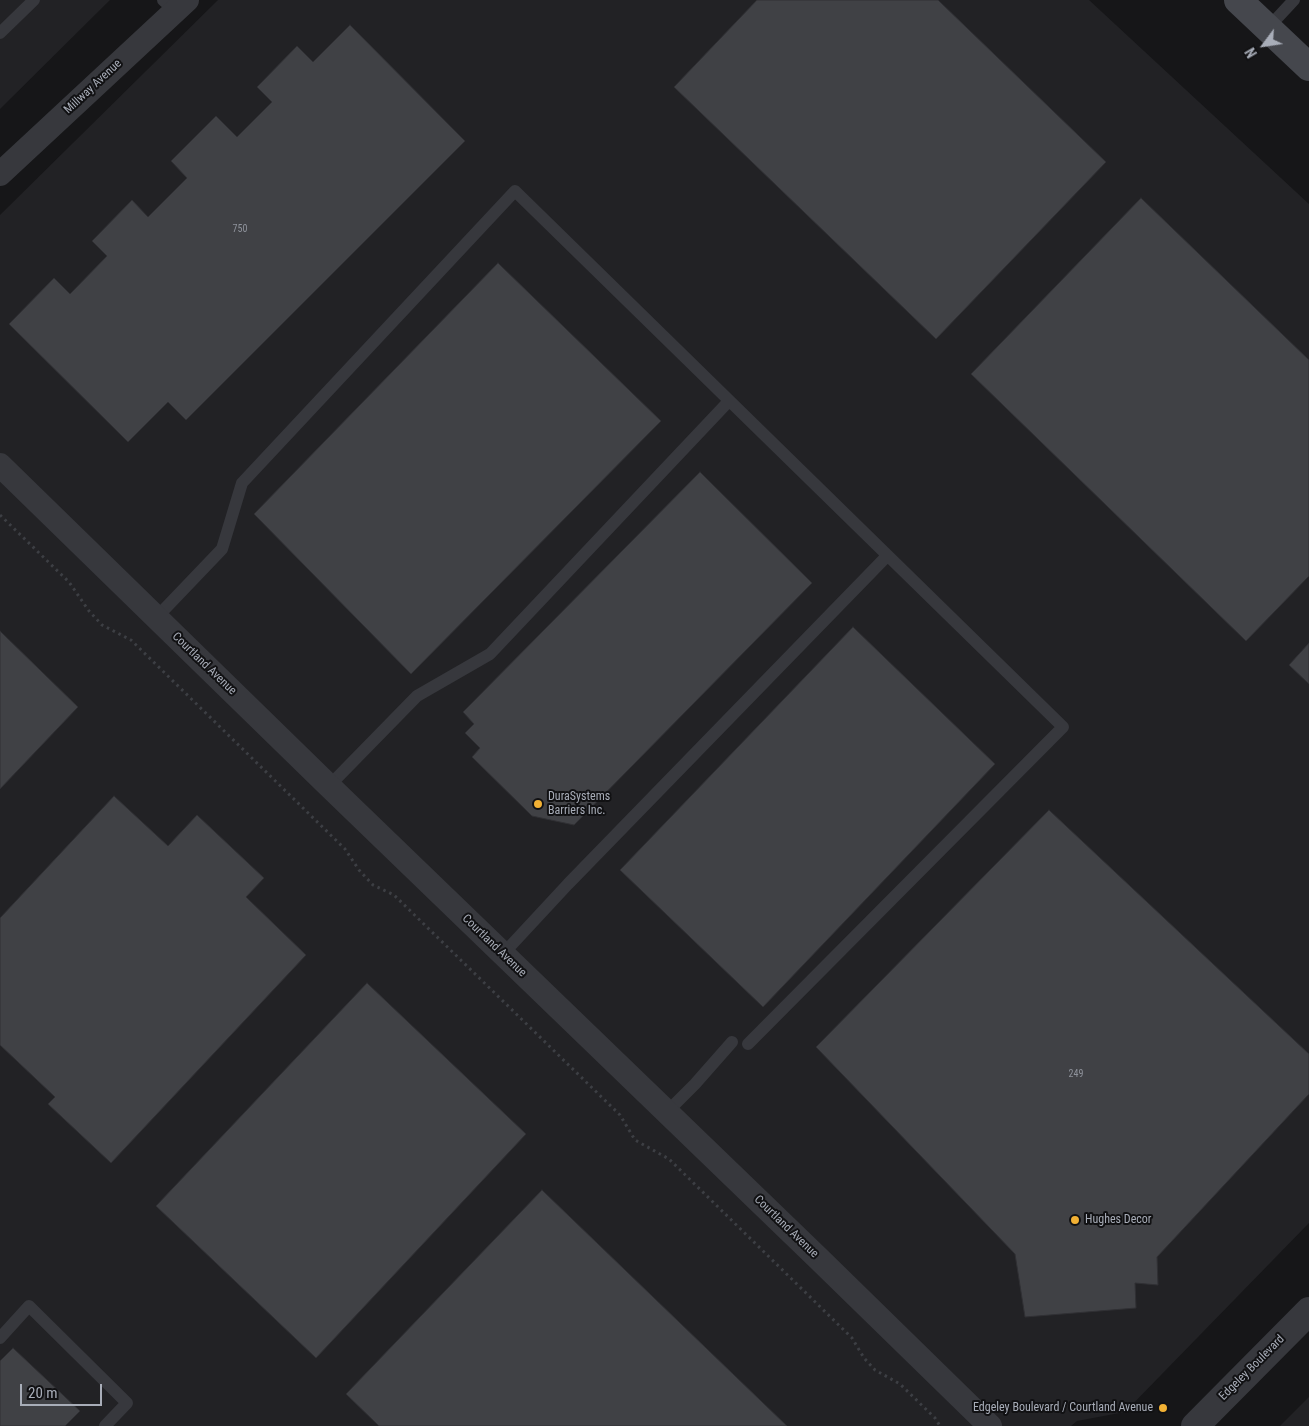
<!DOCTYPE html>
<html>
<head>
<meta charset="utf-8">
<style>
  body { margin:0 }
  #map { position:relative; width:1309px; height:1426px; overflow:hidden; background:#161618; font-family:"Roboto Condensed",sans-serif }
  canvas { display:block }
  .north { position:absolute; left:1239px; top:20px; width:50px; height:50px; -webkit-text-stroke:4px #111113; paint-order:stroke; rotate:239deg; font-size:14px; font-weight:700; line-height:20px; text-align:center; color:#a8adb8 }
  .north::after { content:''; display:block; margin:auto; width:18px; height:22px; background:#a8adb8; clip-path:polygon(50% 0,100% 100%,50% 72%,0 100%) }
  .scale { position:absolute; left:20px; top:1384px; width:82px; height:22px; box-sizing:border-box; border:2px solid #a8adb8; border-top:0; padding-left:6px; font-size:15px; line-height:18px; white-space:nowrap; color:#a8adb8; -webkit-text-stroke:4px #111113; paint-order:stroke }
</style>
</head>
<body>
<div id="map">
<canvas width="1309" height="1426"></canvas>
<div class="north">N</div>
<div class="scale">20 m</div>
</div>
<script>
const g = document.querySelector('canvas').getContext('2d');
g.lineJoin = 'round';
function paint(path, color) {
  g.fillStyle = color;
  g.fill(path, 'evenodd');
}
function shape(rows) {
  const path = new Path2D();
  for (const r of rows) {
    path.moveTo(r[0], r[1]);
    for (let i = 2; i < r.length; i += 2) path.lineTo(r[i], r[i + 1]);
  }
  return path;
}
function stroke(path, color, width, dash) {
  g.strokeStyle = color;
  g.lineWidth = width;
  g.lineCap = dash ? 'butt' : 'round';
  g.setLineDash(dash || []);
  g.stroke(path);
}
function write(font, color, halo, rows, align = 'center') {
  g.font = font + ' "Roboto Condensed",sans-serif';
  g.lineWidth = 4;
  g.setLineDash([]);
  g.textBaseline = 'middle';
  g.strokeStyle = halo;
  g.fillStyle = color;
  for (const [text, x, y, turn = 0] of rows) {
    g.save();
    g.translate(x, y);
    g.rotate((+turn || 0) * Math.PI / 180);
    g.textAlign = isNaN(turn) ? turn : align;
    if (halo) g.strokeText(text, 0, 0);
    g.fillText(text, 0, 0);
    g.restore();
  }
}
paint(shape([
  [0,0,110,0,0,109],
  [218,0,1089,0,1309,204,1309,1223,1125,1412,1077,1421,1071,1426,0,1426,0,215],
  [1309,1397,1309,1426,1280,1426]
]), '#222225');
const building = shape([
  [757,0,938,0,1106,162,936,339,674,87,757,0],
  [350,25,465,141,186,420,168,402,128,442,9,324,54,278,70,294,107,256,92,241,132,200,148,217,187,178,171,161,216,116,237,137,272,102,257,87,297,46,313,62,350,25],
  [1141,198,1309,360,1309,576,1246,641,971,374,1141,198],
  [498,263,661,421,411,674,254,514,498,263],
  [700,472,812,583,574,825,532,816,472,757,480,748,465,733,474,724,463,712,700,472],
  [853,627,995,764,763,1007,620,870,853,627],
  [0,631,78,707,0,789,0,631],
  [1309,643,1309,684,1289,665,1309,643],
  [114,796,168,846,197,815,264,878,246,897,306,955,111,1163,48,1104,55,1097,0,1045,0,918,114,796],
  [1049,810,1309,1054,1309,1094,1157,1257,1158,1285,1135,1283,1136,1308,1025,1317,1015,1254,816,1047,1049,810],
  [367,983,526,1134,316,1358,156,1206,367,983],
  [542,1190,787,1426,379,1426,346,1394,542,1190],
  [13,1348,80,1411,65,1426,0,1426,0,1361,13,1348]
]);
paint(building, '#404145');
stroke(building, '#303034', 1);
stroke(shape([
  [0,515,69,582,89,611,102,625,131,640,345,849,359,870,373,885,394,895,620,1115,635,1140,669,1159,852,1338,864,1358,875,1370,900,1384,935,1418,940,1426]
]), '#3d3f44', 3, [2.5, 4]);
stroke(shape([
  [163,0,175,11],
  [1268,28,1294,0],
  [0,33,34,0],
  [156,618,222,549,242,483,515,191,1063,727,748,1044],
  [329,786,417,696,490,654,729,401],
  [503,954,568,884,887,556],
  [667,1112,695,1084,732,1042],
  [0,1338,29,1306,127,1403,105,1426]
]), '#37383d', 12);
stroke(shape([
  [0,174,187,0],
  [0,465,329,786,819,1259,990,1426]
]), '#37383d', 24);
stroke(shape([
  [1195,1426,1309,1311]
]), '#37383d', 28);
stroke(shape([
  [1238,0,1309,67]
]), '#45474d', 28);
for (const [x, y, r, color] of [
  [538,804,5,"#f2b134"],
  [1075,1220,5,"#f2b134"],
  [1163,1408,5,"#f2b134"]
]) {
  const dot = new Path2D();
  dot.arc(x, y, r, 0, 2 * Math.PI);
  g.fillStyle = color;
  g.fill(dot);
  stroke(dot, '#111113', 2);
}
write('10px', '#8e929b', null, [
  ["750",240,229],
  ["249",1076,1074]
]);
write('12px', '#a8adb8', '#111113', [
  ["Millway Avenue",93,87,-43],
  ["Courtland Avenue",204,664,44],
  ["Courtland Avenue",494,946,44],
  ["Courtland Avenue",786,1227,44],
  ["Edgeley Boulevard",1252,1368,-45]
]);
write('12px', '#a8adb8', '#111113', [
  ["DuraSystems",548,797],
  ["Barriers Inc.",548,811],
  ["Hughes Decor",1085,1220],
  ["Edgeley Boulevard / Courtland Avenue",1153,1408,"right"]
], 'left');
</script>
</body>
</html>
